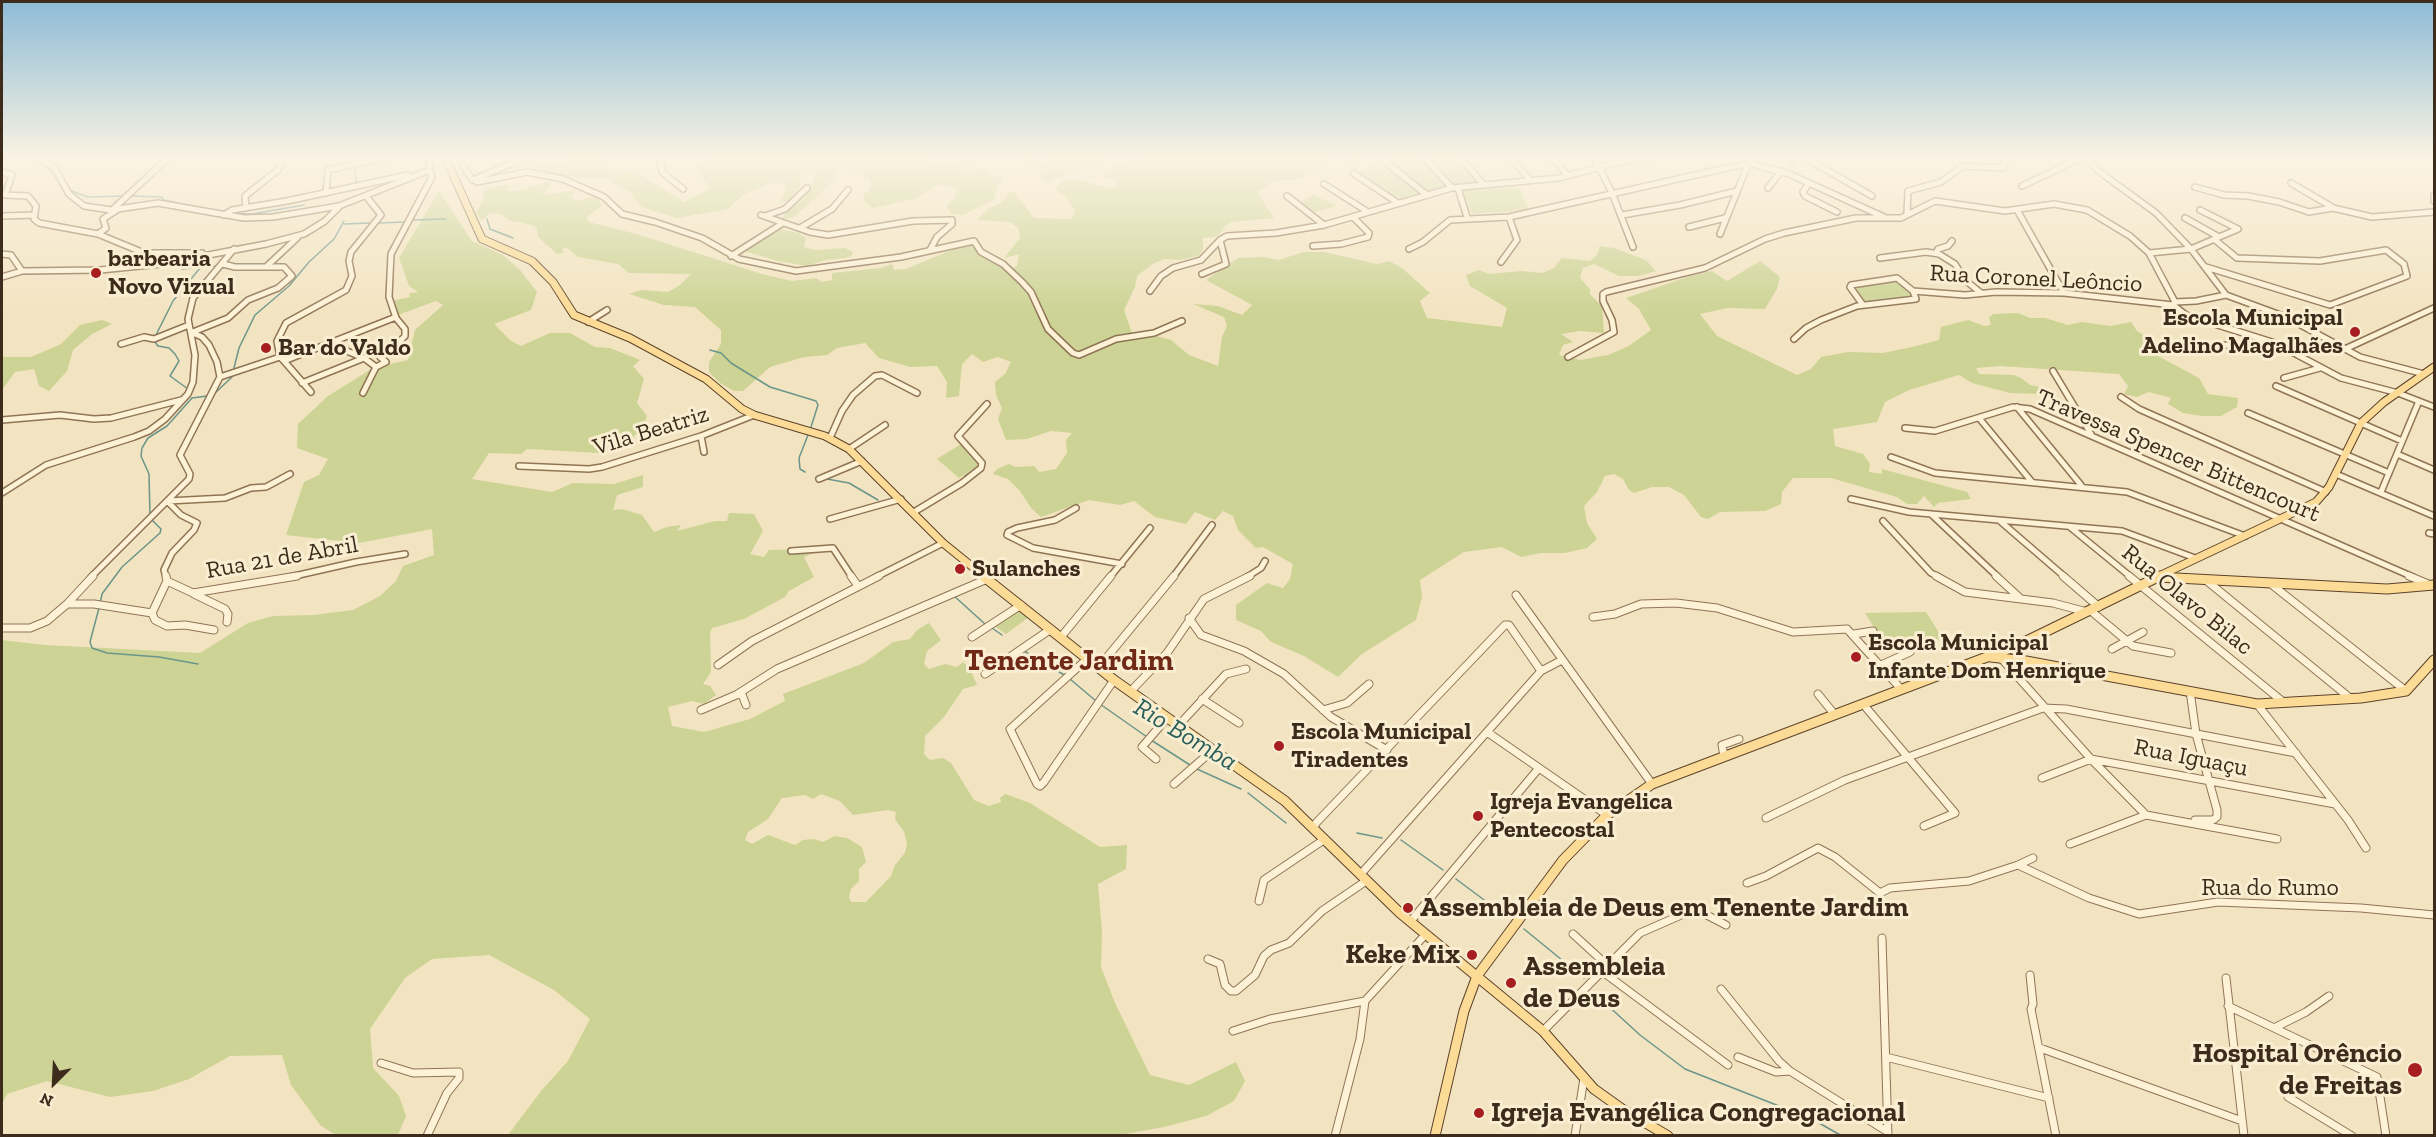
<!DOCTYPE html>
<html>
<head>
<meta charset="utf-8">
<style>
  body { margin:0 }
  #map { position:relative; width:2436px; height:1137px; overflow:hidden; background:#f3e4c1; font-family:"Zilla Slab",serif }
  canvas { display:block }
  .frame { position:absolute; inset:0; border:3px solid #3d2c1c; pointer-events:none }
  .north { position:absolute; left:24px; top:1053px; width:60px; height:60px; -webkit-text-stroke:4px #faeed2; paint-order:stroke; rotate:204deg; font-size:16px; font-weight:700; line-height:24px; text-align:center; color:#3d2c1c }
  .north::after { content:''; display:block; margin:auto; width:21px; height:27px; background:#3d2c1c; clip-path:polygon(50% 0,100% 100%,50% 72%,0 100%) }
</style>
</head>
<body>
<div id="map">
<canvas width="2436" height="1137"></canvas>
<div class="frame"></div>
<div class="north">N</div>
</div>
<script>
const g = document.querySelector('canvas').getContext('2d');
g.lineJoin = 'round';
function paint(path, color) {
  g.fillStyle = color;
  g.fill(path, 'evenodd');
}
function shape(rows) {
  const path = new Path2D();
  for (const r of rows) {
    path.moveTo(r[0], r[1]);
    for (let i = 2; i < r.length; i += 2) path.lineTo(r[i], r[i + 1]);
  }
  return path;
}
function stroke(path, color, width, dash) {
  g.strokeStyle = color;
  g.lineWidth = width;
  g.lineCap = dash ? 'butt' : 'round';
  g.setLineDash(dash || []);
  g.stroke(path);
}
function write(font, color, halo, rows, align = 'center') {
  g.font = font + ' "Zilla Slab",serif';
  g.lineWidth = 6;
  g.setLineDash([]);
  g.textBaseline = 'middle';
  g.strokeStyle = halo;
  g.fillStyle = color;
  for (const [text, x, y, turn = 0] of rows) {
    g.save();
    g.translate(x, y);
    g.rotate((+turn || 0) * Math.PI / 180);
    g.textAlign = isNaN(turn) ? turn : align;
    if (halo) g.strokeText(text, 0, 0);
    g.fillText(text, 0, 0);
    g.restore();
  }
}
paint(shape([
  [566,157,603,157,601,167,640,174,684,202,711,188,702,178,696,165,711,157,927,157,929,163,958,163,959,170,986,168,991,175,1004,177,997,187,995,199,963,215,951,214,947,206,954,198,958,189,951,186,937,185,915,199,873,208,864,201,864,194,871,188,870,180,843,167,825,189,794,217,781,220,787,211,804,198,814,179,814,173,801,176,800,187,789,201,779,203,785,191,784,183,768,184,743,195,728,209,677,218,641,207,630,192,606,179,576,178,535,171,534,165,558,167],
  [1023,157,1036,157,1039,162,1049,161,1047,157,1111,157,1045,183,1040,172,1020,159],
  [1141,157,1330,157,1322,169,1294,180,1275,181,1257,192,1274,218,1231,222,1224,227,1221,233,1215,237,1203,238,1203,250,1198,256,1180,260,1165,259,1154,263,1137,276,1135,287,1124,310,1132,333,1149,334,1171,340,1189,355,1218,366,1222,337,1227,326,1224,317,1193,304,1218,306,1242,315,1252,305,1206,280,1238,258,1264,257,1279,260,1303,252,1324,252,1377,264,1389,261,1402,268,1430,293,1420,301,1427,318,1502,327,1507,308,1470,286,1466,275,1479,270,1489,274,1522,271,1542,273,1554,268,1562,258,1590,261,1597,255,1600,246,1614,248,1646,260,1656,271,1639,276,1619,276,1594,264,1583,268,1580,278,1590,289,1590,294,1602,306,1604,333,1580,331,1561,334,1573,342,1563,345,1559,355,1580,360,1608,355,1629,346,1651,330,1639,309,1626,298,1690,276,1712,271,1727,281,1760,261,1780,277,1777,289,1765,309,1727,308,1700,314,1717,336,1797,375,1811,369,1821,357,1848,352,1883,353,1912,347,1939,340,1941,327,1968,320,1984,326,1991,325,1989,318,1993,314,2018,313,2030,318,2045,318,2068,325,2082,322,2110,326,2131,322,2137,331,2149,338,2143,348,2199,378,2208,394,2238,398,2237,407,2221,416,2202,416,2183,413,2168,404,2171,398,2149,392,2136,397,2124,394,2128,386,2119,374,2000,366,1976,368,1979,374,2014,375,2021,378,2030,385,2039,387,2040,394,2010,393,1972,383,1959,375,1909,390,1885,402,1877,422,1833,429,1835,446,1863,454,1870,464,1869,472,1882,474,1882,469,1967,492,1971,499,1938,503,1934,507,1924,496,1917,504,1907,504,1897,497,1831,478,1793,478,1782,492,1781,504,1765,511,1720,512,1708,519,1701,517,1684,495,1669,487,1652,487,1634,493,1629,490,1623,479,1614,474,1605,476,1597,492,1584,506,1587,523,1597,539,1587,548,1565,553,1541,553,1521,557,1502,547,1464,552,1420,580,1422,597,1416,620,1362,654,1338,677,1304,656,1271,642,1261,631,1236,620,1236,605,1267,583,1283,588,1290,579,1293,564,1263,547,1256,548,1238,530,1233,516,1223,511,1215,520,1195,512,1186,524,1155,517,1134,501,1120,505,1089,500,1041,517,1031,508,1020,491,1008,479,993,474,997,469,1009,464,1016,467,1034,466,1039,472,1056,469,1067,453,1066,440,1072,433,1051,431,1027,439,1006,440,998,419,1002,408,996,395,995,382,1005,374,1011,362,998,357,983,362,972,354,962,364,959,396,946,398,947,382,937,366,910,367,879,358,865,343,837,348,827,355,804,357,770,367,743,391,734,391,720,383,709,372,709,362,721,344,721,330,695,307,664,305,629,294,641,290,668,292,680,285,691,274,629,273,618,264,578,257,566,247,562,249,564,253,557,254,538,237,537,228,528,224,511,221,500,214,491,213,481,221,476,213,484,199,482,191,506,184,511,185,507,191,517,191,546,182,552,183,543,195,576,190,571,198,579,201,591,197,599,199,602,206,587,217,589,222,640,235,762,274,792,281,816,278,821,282,832,280,832,273,881,268,892,264,894,270,906,269,968,243,975,246,981,256,995,261,1010,270,1017,266,1019,254,1004,258,1020,238,1018,228,1011,222,977,220,988,209,1002,202,1010,191,1016,194,1034,218,1072,219,1075,211,1066,197,1054,189,1064,179,1076,179,1113,189,1117,186,1116,181,1103,177,1104,170],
  [1349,157,1361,157,1355,172,1392,157,1456,157,1478,182,1398,201,1354,172],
  [1519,187,1529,210,1472,214,1463,191],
  [439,191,472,241,503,255,520,270,537,292,531,310,494,324,511,341,521,346,550,333,570,333,595,347,610,348,640,360,633,366,644,379,637,403,647,416,643,427,627,444,599,453,527,449,521,454,489,453,472,479,552,492,573,483,614,484,643,475,643,487,617,495,613,510,622,509,642,515,654,532,667,527,681,525,677,531,715,521,727,521,729,513,754,514,763,531,750,554,764,557,769,550,814,549,814,553,804,557,814,577,789,591,785,597,744,619,712,628,710,633,711,672,703,684,710,686,716,695,704,704,692,701,668,707,672,726,704,732,750,719,785,701,783,694,864,663,893,642,910,639,917,630,929,623,941,640,927,651,924,664,929,669,945,664,957,667,963,662,969,667,977,685,963,689,944,717,925,736,924,754,930,760,943,758,951,763,974,800,989,806,1001,802,1000,798,1005,794,1030,803,1100,847,1127,845,1126,869,1098,884,1102,932,1101,967,1115,1003,1150,1075,1189,1085,1236,1062,1245,1081,1234,1101,1206,1116,1164,1127,1119,1135,508,1135,541,1091,568,1061,590,1019,554,990,489,955,432,959,405,978,370,1029,373,1068,399,1096,406,1116,398,1135,336,1135,321,1126,291,1085,282,1055,230,1056,189,1079,153,1091,110,1097,47,1081,7,1094,2,1104,2,640,45,645,200,653,248,623,273,616,314,615,353,610,380,596,396,581,403,566,434,555,432,529,359,543,286,535,304,482,319,475,328,459,297,448,298,424,328,396,373,368,408,360,415,330,443,305,436,301,395,316,392,301,410,297,409,293,418,292,409,286,399,258],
  [821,794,840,801,853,815,888,810,896,812,895,819,904,832,907,843,905,853,895,865,891,876,866,902,851,902,849,897,851,889,859,881,859,869,866,862,862,847,847,838,835,836,823,842,814,839,803,840,795,845,768,835,752,844,745,840,748,832,768,819,782,798,805,795,813,799],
  [1314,195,1337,206,1312,213,1299,203],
  [780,229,798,233,806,238,804,247,816,250,845,248,853,252,851,256,845,258,825,260,807,266,778,261,744,251],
  [1899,279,1913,297,1864,302,1852,286],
  [102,320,112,324,92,334,73,350,67,371,49,391,39,386,34,369,15,372,2,390,2,357,31,357,61,344,80,325],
  [963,443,982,463,959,478,937,459],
  [1013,605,1029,617,1006,634,989,622],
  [1926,612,1943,639,1884,643,1865,613]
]), '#ccd394');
stroke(shape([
  [44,157,58,170],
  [355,167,356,183],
  [61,174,66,183],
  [69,190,88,197,125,196],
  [130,196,162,197,163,200,225,212],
  [233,213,252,214,304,205],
  [487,219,490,229,513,238],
  [412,220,446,219],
  [379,223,404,222],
  [344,224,370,223],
  [182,269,216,266],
  [155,337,173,301,200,268],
  [155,342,158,346,169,348,175,354,179,361,170,376,188,389],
  [710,350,721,353,731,363,770,387,816,401,818,405,811,427],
  [233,372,239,348,255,315,289,286,309,262,334,239,344,221],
  [214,394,232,377],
  [805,472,800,469,799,458,808,435],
  [965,476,976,469],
  [827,479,849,483,878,500],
  [150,516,149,474,141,456,142,448,148,438,167,426,192,398,207,396],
  [953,595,985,624],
  [100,604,102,594,122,567,160,533,161,529,152,520],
  [99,608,90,642,92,648,107,653,159,657,198,664],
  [992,628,1002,635],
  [1024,651,1066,676],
  [1070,679,1096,701],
  [1100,704,1147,737],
  [1151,740,1190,765],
  [1197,769,1241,789],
  [1248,793,1286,823],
  [1357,833,1382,838],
  [1401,840,1443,870],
  [1456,879,1507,917],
  [1524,929,1584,978],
  [1605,1003,1640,1035,1685,1069,1812,1119,1842,1136]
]), '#6a958a', 1.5);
const minorFar1 = shape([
  [39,157,55,169,69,194,84,206,111,210,158,203,244,218,273,217,339,206,430,170],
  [458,157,471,178,477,182,527,172,563,179,604,197,622,214,655,222,702,238,739,259,796,271,901,257,974,241,981,252,1003,264,1022,282,1031,292,1048,329,1073,353,1079,355,1116,339,1154,333,1182,321],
  [660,157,662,172,683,189],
  [962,157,966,161],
  [1379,157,1427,195],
  [1424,157,1452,188],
  [1460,157,1483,184],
  [1510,157,1530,180],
  [1552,157,1568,176],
  [1594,157,1612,193,1633,247],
  [1804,157,1872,196],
  [2086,157,2097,170,2156,213,2191,249,2226,295],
  [1792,163,1795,157],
  [2,172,12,175,5,195,28,196,36,206,34,219,39,223,98,234,144,253,202,253],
  [1353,173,1398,203],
  [473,180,526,157],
  [1809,183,1803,192,1805,196,1837,212],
  [2291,183,2332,207],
  [1324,184,1368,212],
  [2022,186,2083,157],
  [2195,187,2224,195,2248,196,2279,202,2309,212,2333,208,2372,217,2434,212],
  [1458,188,1467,217],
  [1768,188,1781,171],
  [326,193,328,170,386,157],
  [2434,195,2434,201],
  [1287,196,1324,225],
  [246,208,245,196,278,170,282,163,280,157],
  [112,210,169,157],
  [2017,210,2064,293],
  [1907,213,1908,191,1941,182,1963,166,2003,168,2006,157],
  [224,215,232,210,287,201,408,175],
  [761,215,810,232,828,235,913,221,952,220,952,224,937,237,930,250],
  [1622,215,1680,205,1737,191],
  [2,216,35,215],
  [765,216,785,209,807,188],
  [2185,218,2219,237],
  [1689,227,1725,218],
  [800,228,832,209,848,190],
  [98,234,106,228,103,219,117,210],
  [1720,234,1751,157],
  [1313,246,1341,244,1368,237,1369,233,1353,217],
  [1409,249,1423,242,1450,220,1509,217,1749,163,1789,174,1884,217],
  [1936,253,1938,249,1948,246,1952,241],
  [2149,253,2191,249,2238,229,2200,210],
  [2,254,11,255,22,271],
  [731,256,783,223],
  [1880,258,1926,252,1939,254,1955,264,1965,280,1981,293],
  [1501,262,1517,240,1509,217],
  [267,266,297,238],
  [2206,267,2330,305,2407,276,2404,264,2386,250,2320,261,2237,258,2214,239],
  [1202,274,1226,264,1220,240,1227,236,1276,233,1324,225,1452,188,1559,178,1627,160,1652,157],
  [2,277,22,271,100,270,161,264,266,244,304,234,325,221,339,207],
  [1150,291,1161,276,1173,268,1201,260,1220,240],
  [2226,295,2286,317,2360,357,2424,374],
  [1863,305,1850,287,1851,285,1897,278,1913,291],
  [2173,305,2186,315,2275,343,2341,378,2398,393,2434,407],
  [588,322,607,310],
  [193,332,228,318,248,300,278,288,292,276,284,267,235,267,223,264],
  [1794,339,1806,328,1821,320,1857,306,1916,299,1913,291,1965,295,1996,292,2064,293,2173,305,2175,302,2196,301,2226,295],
  [2184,340,2208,346,2273,343],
  [327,343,364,358,376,367,363,393],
  [121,344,144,337,154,339,189,325],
  [2345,349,2434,308],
  [280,357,277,341,286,323,346,290,352,276,349,261,351,252,381,215,366,196],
  [1568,357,1614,332,1612,320,1603,301,1603,294,1606,292,1705,268,1765,239,1784,233,1856,218,1901,218,1935,201,2005,211,2054,204,2087,210,2130,236,2149,253,2175,302],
  [284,361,311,392],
  [376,367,386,362,380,357,378,350,400,341,405,336,405,329,396,318,389,297,391,254,432,177,429,168,431,157],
  [2053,371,2091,434],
  [220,377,280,357,284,361,396,317],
  [2284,378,2320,368],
  [302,383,364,358],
  [2276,386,2402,441],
  [2121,397,2139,409,2326,492],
  [2017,407,2081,485],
  [2248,413,2389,473],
  [1979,418,2032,482],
  [2,420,60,415,94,419,111,418,181,400],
  [1905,428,1935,431,2013,407,2030,409,2413,577],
  [701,436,704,452],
  [830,438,842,411,853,395,875,376,882,375,917,393],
  [849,449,885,425],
  [2397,454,2434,470],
  [1891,457,1935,473,2127,492,2245,536],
  [519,466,589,469,602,467,701,436,754,415],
  [2336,474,2434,516],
  [819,479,862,461],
  [2381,492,2419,401],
  [2,493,46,465,134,437,149,431,165,419,188,394,193,382,195,355,188,319,193,298,234,249],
  [1851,499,1909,512,2122,531,2195,558],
  [168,501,225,498,251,488,266,487,290,474],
  [1076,508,1055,520,1017,528,1008,532,1007,535,1033,548,1122,564],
  [914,512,962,483,981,468,982,463,958,436,987,404],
  [1931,514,1998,577],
  [830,519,901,499],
  [1883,521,1931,573,1939,577],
  [2000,521,2065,577],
  [2070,527,2131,577],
  [2429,533,2434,534],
  [791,551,833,548,852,577],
  [91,577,189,479,190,474,180,455,220,377,217,362,209,345,202,337,193,333],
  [166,577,164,570,172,553,194,530,197,523,181,515,167,501],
  [290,577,356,562,405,554],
  [876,577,943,543],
  [1110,577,1150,528],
  [1173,577,1212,525],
  [1247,577,1261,568,1265,561]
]);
const minor = shape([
  [166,576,167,581,193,593,297,576],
  [851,576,858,586],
  [1936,576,1965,592,2053,603,2087,612],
  [1996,576,2020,598],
  [2063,576,2099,607],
  [2129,576,2282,701],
  [2409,576,2428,584],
  [167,581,152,613,155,620,167,626,185,625,214,630],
  [2207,581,2350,698],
  [2271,584,2406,691],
  [194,594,225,609,228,614,227,622],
  [1516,595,1652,784],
  [67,604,94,604,152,613],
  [2091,611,2133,646,2171,653],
  [1593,617,1615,614,1641,604,1676,603,1717,608,1793,632,1847,629,1901,689],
  [1189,618,1201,635,1244,651,1284,674,1331,717,1387,750],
  [2,628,30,628,47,621,67,604,93,576],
  [1854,634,1873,631],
  [972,637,1021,605],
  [1061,637,1111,576],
  [2112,649,2143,632],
  [2000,657,2091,759,2146,815],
  [1087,659,1010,729,1037,784,1040,786,1044,782,1114,680],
  [718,665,752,641,879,576],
  [1881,665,1910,652],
  [1098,668,1174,576],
  [985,674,1051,629],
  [2190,691,2196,734,2217,810,2217,817,2213,820,2195,820],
  [741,692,746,705],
  [1130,692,1167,653,1204,599,1250,576],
  [1818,694,1835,715],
  [1202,699,1239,723],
  [1863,704,1955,813,1924,826],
  [2257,704,2348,820,2366,848],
  [701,710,736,695,777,669,987,579],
  [1323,710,1347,703,1369,684],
  [1178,726,1226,674,1246,669],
  [1487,732,1607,815],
  [1724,756,1722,745,1739,739],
  [1156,759,1142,747,1167,718],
  [2042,778,2091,759,2335,804],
  [1174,784,1213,750],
  [1766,818,1845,780,2043,708,2066,709,2296,753],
  [1314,828,1316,823,1505,625,1509,625,1541,671],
  [2070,844,2146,815,2277,839],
  [2018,865,2033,858],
  [1360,875,1541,671,1562,660],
  [1747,883,1766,876,1818,848,1835,857,1880,893,1890,888,1969,881,2018,865,2089,898,2139,914,2218,902,2361,908,2434,915],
  [1259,901,1264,880,1325,839],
  [1410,922,1539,768],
  [1573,934,1608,966],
  [1882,938,1888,1136],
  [1208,959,1220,964,1225,985,1231,991,1236,991,1255,975,1264,956,1271,950,1289,943,1322,911,1366,881],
  [1603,972,1728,1065],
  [2030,975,2033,1004,2031,1009,2056,1136],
  [2226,978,2244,1136],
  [1721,989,1779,1061,1790,1071],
  [2228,1006,2377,1077,2386,1136],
  [2276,1027,2306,1012,2329,996],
  [1233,1031,1270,1019,1365,1001],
  [1543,1031,1640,933,1695,909,1726,925],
  [2040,1048,2242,1121],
  [1738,1057,1776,1072,1790,1071,1888,1132],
  [1886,1057,2049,1098],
  [381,1063,413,1073,459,1072,459,1078,447,1093,427,1136],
  [2288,1097,2352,1136],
  [1335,1136,1360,1039,1365,1001,1425,935],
  [1575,1136,1584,1078]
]);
const majorFar1 = shape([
  [445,157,482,239,532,261,553,282,574,315,630,338,706,379,742,409,754,415,825,436,849,449,943,543,985,577],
  [2157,577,2162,577],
  [2157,577,2316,502,2329,487,2361,423,2384,402,2434,367]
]);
const major = shape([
  [983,576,1114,680,1285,801,1400,913,1543,1031,1594,1089,1622,1109,1668,1136],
  [2157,577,2387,589,2434,585],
  [1991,657,2026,661,2257,704,2361,698,2406,691,2434,660],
  [1435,1136,1464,1011,1477,976,1563,860,1607,815,1652,784,2016,646,2160,576]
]);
stroke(minorFar1, '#8f7456', 8);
stroke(minor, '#8f7456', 9);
stroke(majorFar1, '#5d422b', 9);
stroke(major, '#5d422b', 11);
stroke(minorFar1, '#fdf1d6', 5);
stroke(minor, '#fdf1d6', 7);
stroke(majorFar1, '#fbdb95', 7);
stroke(major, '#fbdb95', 9);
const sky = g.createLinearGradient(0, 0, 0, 316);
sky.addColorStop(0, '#8dbbd6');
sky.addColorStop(0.5, '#faf3e3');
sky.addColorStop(1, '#faf3e300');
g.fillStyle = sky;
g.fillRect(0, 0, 2436, 316);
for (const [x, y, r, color] of [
  [96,273,6,"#a61e20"],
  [2355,332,6,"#a61e20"],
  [266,348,6,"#a61e20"],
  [960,569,6,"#a61e20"],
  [1856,657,6,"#a61e20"],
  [1279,746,6,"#a61e20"],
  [1478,816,6,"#a61e20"],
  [1408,908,6,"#a61e20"],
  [1472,955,6,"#a61e20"],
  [1511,983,6,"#a61e20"],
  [2415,1070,8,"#a61e20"],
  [1479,1113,6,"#a61e20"]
]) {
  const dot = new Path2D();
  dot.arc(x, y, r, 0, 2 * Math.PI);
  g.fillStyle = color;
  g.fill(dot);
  stroke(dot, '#faeed2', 2);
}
write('bold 24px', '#3d2c1c', '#faeed2', [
  ["barbearia",108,259],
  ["Novo Vizual",108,287],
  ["Escola Municipal",2343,318,"right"],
  ["Adelino Magalhães",2343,346,"right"],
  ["Bar do Valdo",278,348],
  ["Sulanches",972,569],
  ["Escola Municipal",1868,643],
  ["Infante Dom Henrique",1868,671],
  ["Escola Municipal",1291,732],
  ["Tiradentes",1291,760],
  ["Igreja Evangelica",1490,802],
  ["Pentecostal",1490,830]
], 'left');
write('24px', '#3d2c1c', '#faeed2', [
  ["Rua Coronel Leôncio",2036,279,3],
  ["Vila Beatriz",651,431,-17],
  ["Travessa Spencer Bittencourt",2178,456,23],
  ["Rua 21 de Abril",282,558,-10],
  ["Rua Olavo Bilac",2187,600,39],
  ["Rua Iguaçu",2191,758,11],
  ["Rua do Rumo",2270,888]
]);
write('italic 26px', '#2a5f5b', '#faeed2', [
  ["Rio Bomba",1185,735,31]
]);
write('bold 28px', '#3d2c1c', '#faeed2', [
  ["Assembleia de Deus em Tenente Jardim",1420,908],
  ["Keke Mix",1460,955,"right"],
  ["Assembleia",1523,967],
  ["de Deus",1523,999],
  ["Hospital Orêncio",2402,1054,"right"],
  ["de Freitas",2402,1086,"right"],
  ["Igreja Evangélica Congregacional",1491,1113]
], 'left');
write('bold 30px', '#6f2916', '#faeed2', [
  ["Tenente Jardim",1069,661]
]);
</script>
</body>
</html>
